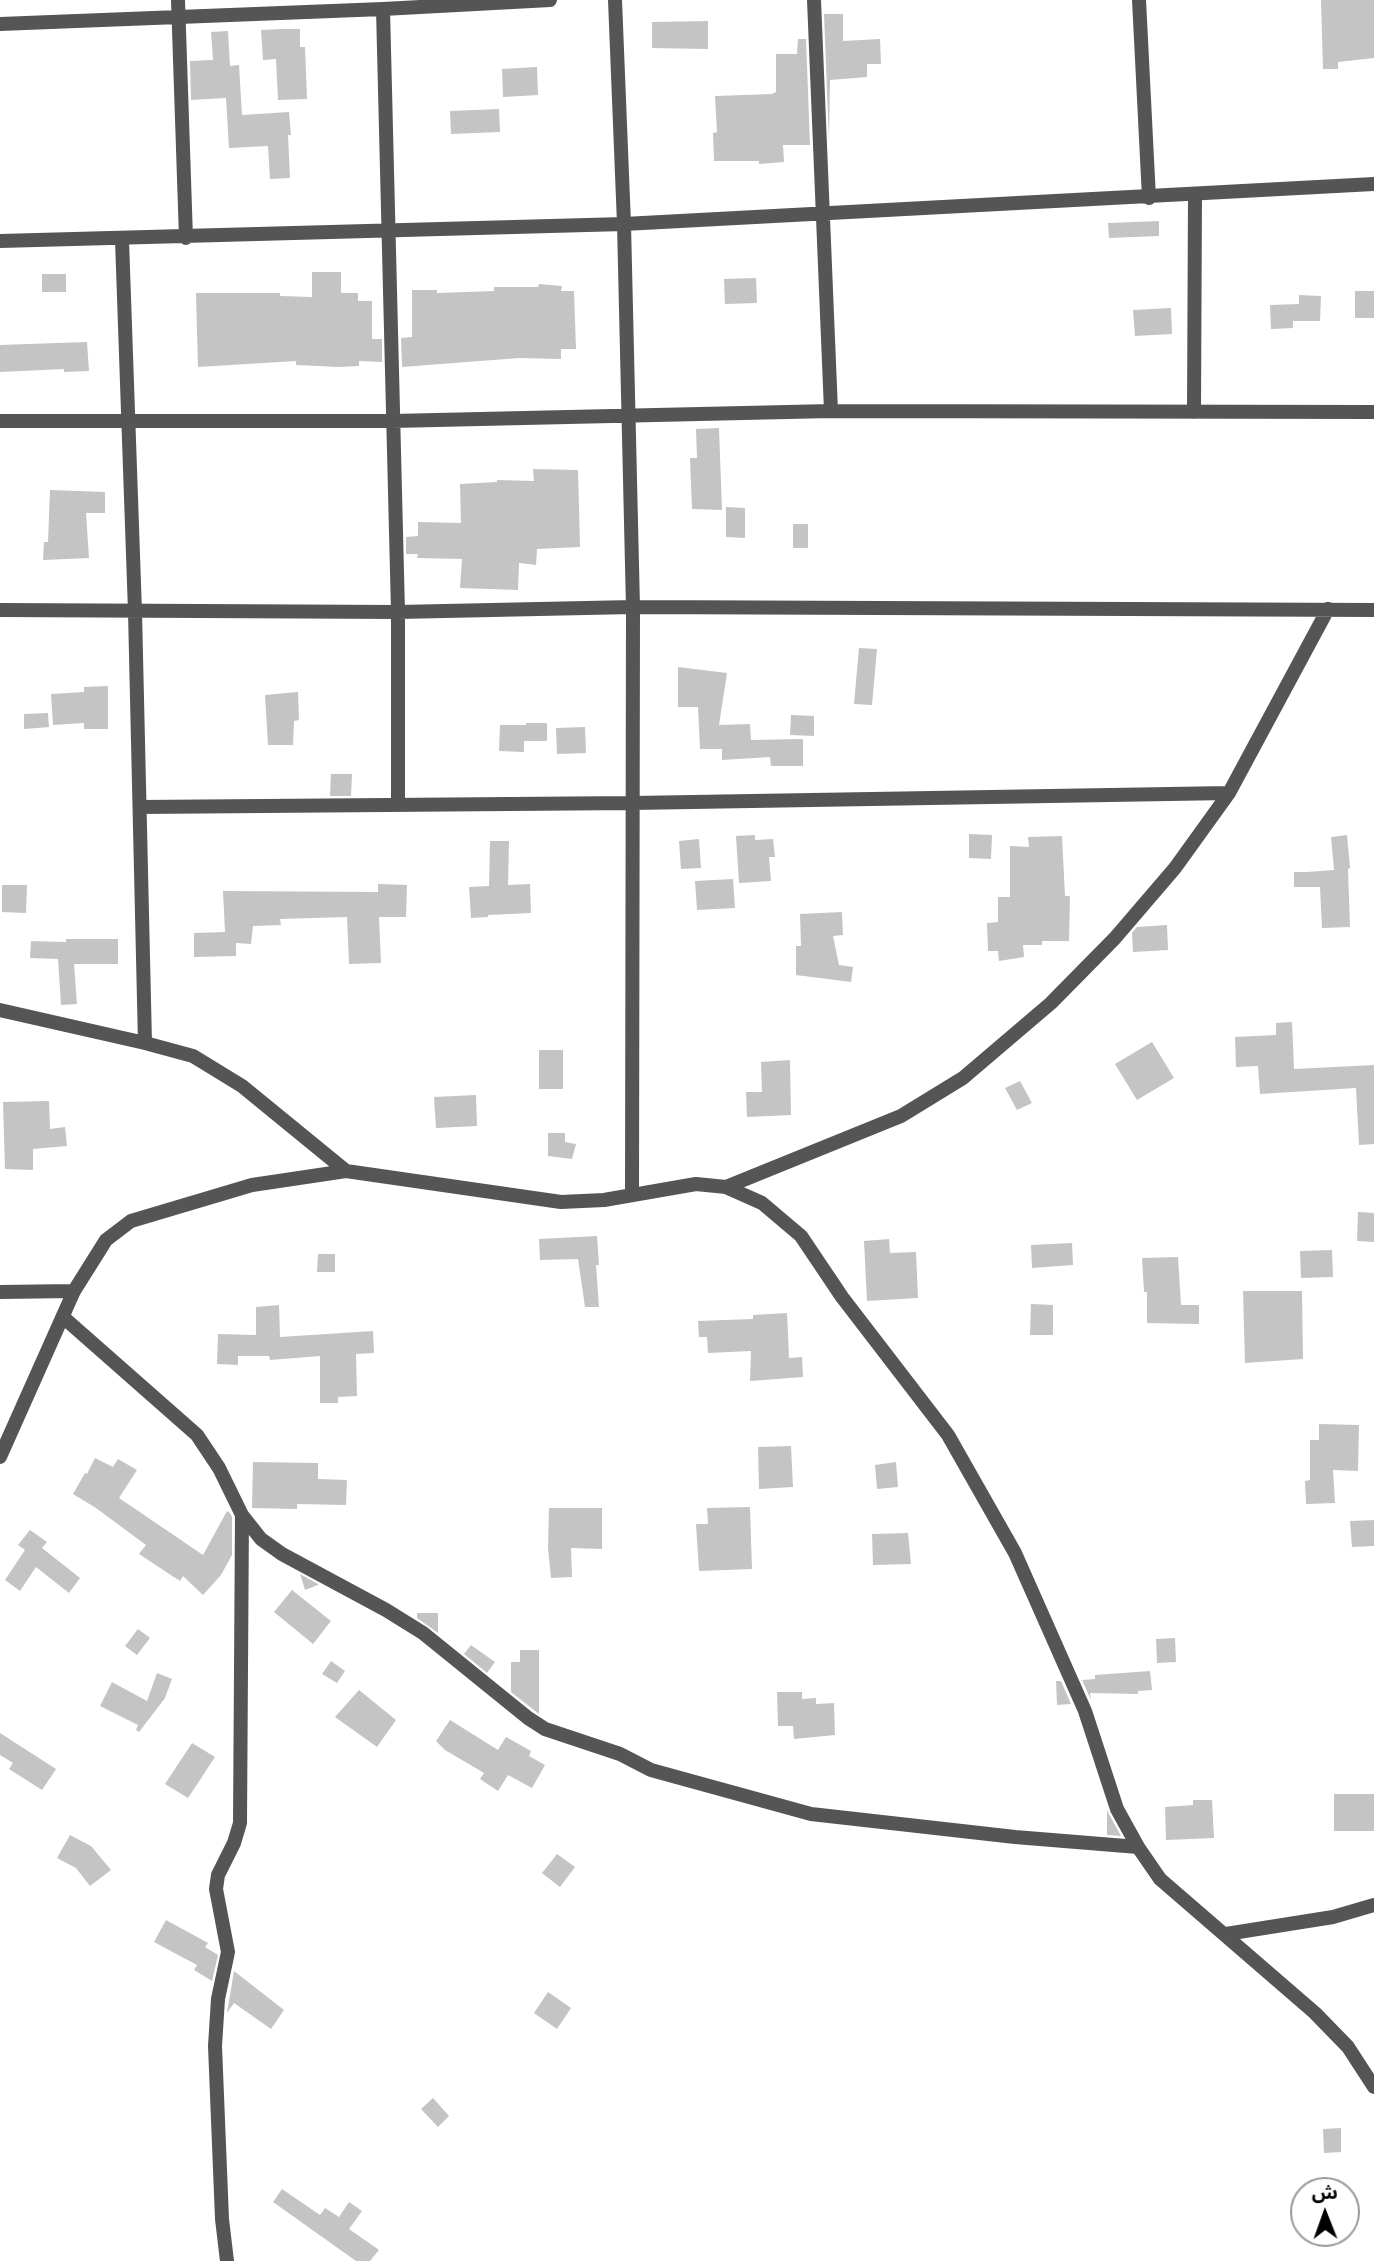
<!DOCTYPE html>
<html>
<head>
<meta charset="utf-8">
<style>
  body { margin:0 }
  #map { position:relative; width:1374px; height:2261px; overflow:hidden; background:#fff; font-family:"Varela Round","Noto Sans Arabic",sans-serif }
  canvas { display:block }
  .north { position:absolute; left:1290px; top:2177px; width:70px; height:70px; box-sizing:border-box; background:#fff; border:2px solid #999; border-radius:50%; rotate:359deg; font-size:19px; font-weight:700; line-height:28px; text-align:center; color:#000 }
  .north::after { content:''; display:block; margin:auto; width:24px; height:32px; background:#000; clip-path:polygon(50% 0,100% 100%,50% 72%,0 100%) }
</style>
</head>
<body>
<div id="map">
<canvas width="1374" height="2261"></canvas>
<div class="north">ش</div>
</div>
<script>
const g = document.querySelector('canvas').getContext('2d');
g.lineJoin = 'round';
function paint(path, color) {
  g.fillStyle = color;
  g.fill(path, 'evenodd');
}
function shape(rows) {
  const path = new Path2D();
  for (const r of rows) {
    path.moveTo(r[0], r[1]);
    for (let i = 2; i < r.length; i += 2) path.lineTo(r[i], r[i + 1]);
  }
  return path;
}
function stroke(path, color, width, dash) {
  g.strokeStyle = color;
  g.lineWidth = width;
  g.lineCap = dash ? 'butt' : 'round';
  g.setLineDash(dash || []);
  g.stroke(path);
}
paint(shape([
  [1321,0,1374,0,1374,58,1338,62,1338,69,1323,69],
  [824,14,843,14,843,41,880,39,881,64,867,64,867,77,830,80,829,141],
  [708,21,708,49,652,48,652,22],
  [283,29,300,29,300,47,305,47,307,99,278,100,276,59,263,60,261,30],
  [228,31,230,66,239,65,242,115,289,112,291,135,288,135,290,178,270,179,268,146,229,148,226,98,191,100,190,61,213,60,211,32],
  [798,39,806,39,810,145,783,145,784,162,759,164,759,161,714,161,713,133,717,132,715,96,772,94,776,92,776,54,797,54],
  [537,67,538,95,503,97,502,69],
  [499,109,500,132,451,134,450,111],
  [1159,221,1159,236,1109,238,1108,223],
  [312,272,341,272,341,293,358,293,358,301,372,301,372,339,382,339,382,362,359,361,359,366,339,367,296,365,296,361,198,367,196,293,280,293,280,296,312,297],
  [42,274,66,274,66,292,42,292],
  [756,278,757,303,725,304,724,279],
  [539,284,562,286,561,291,574,291,576,349,561,349,561,359,519,358,402,367,401,338,412,337,412,290,437,290,437,293,494,291,494,287,538,287],
  [1355,291,1374,291,1374,318,1355,318],
  [1299,295,1321,296,1320,321,1293,321,1293,328,1271,329,1270,305,1299,304],
  [1171,308,1172,334,1135,336,1133,310],
  [87,342,89,371,64,372,64,369,0,372,0,345],
  [719,428,722,510,692,509,690,458,697,458,696,429],
  [533,469,578,470,580,547,537,549,536,565,519,563,518,590,460,588,462,559,417,558,418,554,406,554,406,537,418,536,418,522,461,523,460,484,497,482,497,480,534,481],
  [50,490,105,492,105,513,86,513,89,558,43,560,44,542,48,542],
  [726,507,745,508,745,538,726,537],
  [793,524,808,524,808,548,793,548],
  [859,648,877,649,872,705,854,704],
  [678,667,727,673,719,725,750,724,751,740,803,739,803,766,771,766,770,757,722,760,722,749,700,749,698,707,678,707],
  [108,686,108,729,84,729,84,723,53,725,51,694,84,692,84,687],
  [298,692,299,720,294,721,293,745,268,745,265,695],
  [48,713,49,727,24,729,24,714],
  [791,715,814,716,814,736,790,735],
  [526,723,547,723,547,741,524,741,524,752,499,751,500,725,526,725],
  [585,727,586,753,557,754,556,728],
  [331,774,352,774,351,796,330,796],
  [969,834,992,835,991,859,969,858],
  [755,835,755,840,773,839,775,857,769,857,771,881,739,883,736,836],
  [1347,835,1350,868,1348,869,1350,927,1322,928,1320,887,1294,887,1294,872,1307,872,1347,869,1334,870,1331,837],
  [1062,836,1065,896,1070,896,1069,941,1042,941,1042,945,1023,945,1024,957,999,961,998,951,988,951,987,923,998,922,998,897,1010,897,1010,846,1029,847,1028,837],
  [699,839,701,868,681,869,679,841],
  [490,841,509,841,508,885,530,884,531,913,488,915,488,917,471,918,469,887,489,886],
  [733,879,735,908,697,910,695,881],
  [378,884,407,885,406,917,379,917,381,963,349,964,347,917,280,919,281,925,253,926,251,944,236,943,236,956,194,957,194,933,225,932,223,891,378,892],
  [2,885,27,885,26,913,2,912],
  [842,912,843,935,833,936,839,965,853,967,851,982,796,975,796,946,801,946,800,914],
  [1167,925,1168,950,1133,952,1132,933,1137,927],
  [66,939,118,939,118,964,74,964,77,1004,61,1005,58,959,30,958,31,941,66,942],
  [1292,1022,1294,1069,1374,1065,1374,1144,1359,1145,1356,1088,1260,1094,1258,1066,1236,1067,1235,1037,1276,1035,1276,1023],
  [1152,1042,1174,1078,1137,1100,1115,1064],
  [539,1050,563,1050,563,1089,539,1089],
  [790,1060,791,1115,747,1117,746,1092,762,1092,761,1062],
  [1020,1081,1032,1103,1017,1110,1005,1088],
  [476,1095,477,1126,436,1128,434,1097],
  [49,1101,50,1129,65,1127,67,1146,33,1149,33,1170,5,1169,3,1102],
  [548,1133,565,1133,565,1142,576,1144,572,1159,548,1156],
  [1358,1212,1374,1213,1374,1242,1357,1241],
  [597,1236,599,1265,596,1265,599,1307,585,1307,578,1259,540,1260,539,1239],
  [889,1239,890,1253,916,1252,918,1298,867,1301,864,1241],
  [1072,1243,1073,1265,1032,1268,1031,1245],
  [1332,1250,1333,1277,1301,1278,1300,1251],
  [318,1254,335,1254,335,1272,317,1272],
  [1178,1257,1181,1305,1199,1305,1199,1324,1147,1323,1147,1292,1144,1292,1142,1258],
  [1243,1291,1302,1291,1303,1359,1245,1363],
  [1031,1304,1053,1305,1053,1335,1030,1335],
  [279,1305,280,1337,373,1331,374,1353,356,1354,357,1396,338,1397,338,1403,320,1403,320,1356,270,1360,269,1356,238,1356,238,1365,217,1364,218,1334,256,1335,256,1307],
  [787,1313,789,1358,802,1357,803,1377,750,1381,751,1351,708,1353,707,1337,699,1337,698,1321,753,1319,753,1315],
  [1319,1424,1359,1425,1358,1471,1333,1470,1335,1503,1306,1504,1305,1481,1310,1480,1310,1440,1319,1440],
  [791,1446,793,1487,759,1489,758,1447],
  [95,1458,113,1467,118,1459,137,1470,119,1498,203,1555,227,1511,230,1513,232,1517,232,1555,221,1575,203,1595,183,1576,180,1581,139,1554,146,1545,96,1508,73,1494,85,1473,87,1474],
  [253,1462,318,1463,318,1479,347,1480,346,1505,297,1504,297,1509,252,1508],
  [896,1462,898,1487,877,1489,875,1465],
  [750,1507,752,1569,699,1571,696,1524,708,1524,707,1508],
  [549,1508,602,1508,602,1549,571,1548,572,1577,551,1578,548,1548],
  [1374,1520,1374,1546,1352,1547,1350,1521],
  [30,1530,47,1542,42,1548,80,1578,69,1593,36,1567,20,1591,5,1580,25,1550,18,1545],
  [908,1533,911,1564,873,1565,872,1534],
  [300,1574,318,1584,318,1585,305,1590],
  [292,1590,331,1621,313,1644,274,1612],
  [417,1613,438,1613,438,1633,417,1618],
  [138,1629,150,1638,137,1655,125,1646],
  [1175,1638,1176,1662,1157,1663,1156,1639],
  [471,1645,495,1662,487,1673,464,1654],
  [520,1650,539,1650,539,1714,511,1692,511,1662,520,1662],
  [331,1661,345,1671,337,1683,322,1674],
  [1150,1671,1152,1690,1138,1691,1138,1694,1090,1693,1091,1700,1082,1680,1095,1679,1095,1675],
  [157,1673,172,1679,165,1698,139,1732,136,1730,138,1725,100,1706,112,1682,147,1701],
  [1056,1681,1061,1681,1071,1704,1057,1705],
  [359,1690,396,1720,377,1747,335,1717],
  [777,1692,802,1692,802,1699,816,1698,816,1704,834,1703,835,1735,794,1739,793,1726,778,1726],
  [450,1720,498,1750,506,1737,531,1751,529,1756,545,1765,532,1788,508,1775,498,1791,480,1779,484,1773,445,1750,436,1741],
  [0,1733,56,1769,42,1790,9,1769,13,1763,0,1755],
  [192,1743,215,1757,188,1798,165,1784],
  [1334,1794,1374,1794,1374,1831,1334,1831],
  [1193,1800,1212,1800,1214,1838,1166,1840,1165,1807,1193,1805],
  [1107,1810,1109,1814,1121,1836,1107,1835],
  [70,1835,91,1846,111,1870,90,1886,76,1868,57,1858],
  [557,1854,575,1867,560,1887,542,1873],
  [166,1920,208,1943,205,1947,218,1955,212,1981,194,1970,197,1965,154,1942],
  [234,1971,284,2010,271,2029,234,2003,227,2013],
  [548,1992,571,2008,557,2029,534,2013],
  [433,2098,449,2116,438,2127,421,2109],
  [1341,2128,1341,2152,1324,2153,1323,2129],
  [282,2189,320,2215,325,2208,339,2217,349,2202,362,2211,349,2229,379,2250,370,2261,356,2261,273,2202]
]), '#c4c4c4');
stroke(shape([
  [178,0,186,238],
  [615,0,624,224,633,607,632,1195],
  [814,0,831,411],
  [1139,0,1149,198],
  [383,9,398,612,398,805],
  [0,24,383,9,550,0],
  [122,240,135,612,145,1043],
  [0,241,624,224,1374,184],
  [1194,412,1195,195],
  [0,421,393,421,831,411,1374,412],
  [0,610,398,612,633,607,1374,610],
  [140,807,633,803,1229,793],
  [0,1010,145,1043,193,1056,242,1086,346,1171],
  [726,1187,901,1116,963,1078,1051,1003,1115,938,1175,868,1229,793,1328,609],
  [0,1292,74,1291],
  [63,1317,197,1435,219,1468,242,1515,261,1539,282,1554,386,1610,423,1633,528,1718,545,1729,620,1754,651,1770,811,1814,1015,1837,1138,1847],
  [0,1457,74,1291,106,1240,131,1221,252,1185,346,1171,561,1202,604,1200,696,1184,726,1187,762,1203,801,1236,842,1297,948,1435,1015,1553,1085,1711,1117,1809,1138,1847,1160,1879,1315,2013,1348,2047,1374,2087],
  [1226,1934,1333,1917,1374,1905],
  [227,2261,222,2219,215,2046,218,1999,228,1952,216,1889,218,1875,234,1843,240,1823,242,1515]
]), '#555', 14);
</script>
</body>
</html>
